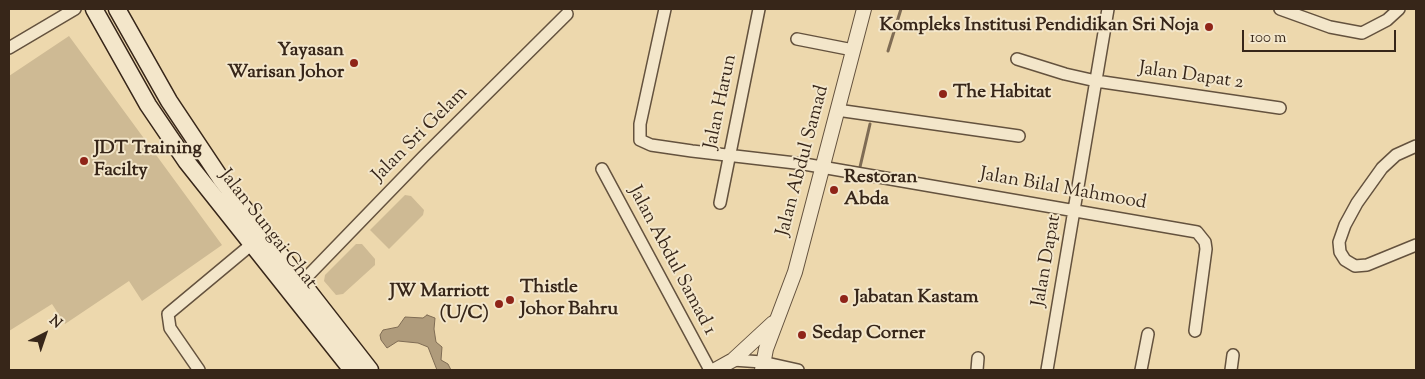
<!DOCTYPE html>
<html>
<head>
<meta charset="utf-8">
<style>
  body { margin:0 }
  #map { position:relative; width:1425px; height:379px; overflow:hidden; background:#edd8ad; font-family:"Sorts Mill Goudy",serif }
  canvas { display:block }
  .frame { position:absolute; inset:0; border:10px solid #372619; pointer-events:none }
  .north { position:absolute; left:20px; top:309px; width:50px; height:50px; -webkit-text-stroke:4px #f3e6ca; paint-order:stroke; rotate:41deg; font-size:14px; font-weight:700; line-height:20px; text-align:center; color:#372619 }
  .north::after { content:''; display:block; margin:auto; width:18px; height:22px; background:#372619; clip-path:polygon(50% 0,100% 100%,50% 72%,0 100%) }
  .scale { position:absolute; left:1242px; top:30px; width:154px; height:22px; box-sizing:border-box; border:2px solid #372619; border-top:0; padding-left:6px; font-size:15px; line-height:18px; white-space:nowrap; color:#372619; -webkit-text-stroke:4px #f3e6ca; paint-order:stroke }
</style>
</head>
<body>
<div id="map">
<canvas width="1425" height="379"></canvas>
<div class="frame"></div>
<div class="north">N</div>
<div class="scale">100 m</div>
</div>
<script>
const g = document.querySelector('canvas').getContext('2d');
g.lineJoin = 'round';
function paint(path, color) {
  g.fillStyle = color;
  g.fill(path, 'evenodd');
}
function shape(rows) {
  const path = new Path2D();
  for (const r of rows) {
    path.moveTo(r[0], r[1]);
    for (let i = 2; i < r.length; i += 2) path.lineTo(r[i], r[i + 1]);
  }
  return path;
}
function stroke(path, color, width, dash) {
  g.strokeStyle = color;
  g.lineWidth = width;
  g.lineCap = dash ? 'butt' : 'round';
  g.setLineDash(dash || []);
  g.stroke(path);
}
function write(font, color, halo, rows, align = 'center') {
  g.font = font + ' "Sorts Mill Goudy",serif';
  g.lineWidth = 4;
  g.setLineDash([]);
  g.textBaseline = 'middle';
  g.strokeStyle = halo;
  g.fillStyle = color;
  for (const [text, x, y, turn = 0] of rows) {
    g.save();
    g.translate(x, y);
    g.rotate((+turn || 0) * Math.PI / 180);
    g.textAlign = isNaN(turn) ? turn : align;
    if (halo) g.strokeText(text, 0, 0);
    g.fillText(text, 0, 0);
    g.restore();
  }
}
paint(shape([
  [69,36,222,245,142,301,129,281,65,324,52,304,9,331,9,76],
  [405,195,411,196,424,210,423,215,389,249,370,230],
  [356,244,362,244,375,259,375,265,343,294,336,295,324,281,325,275]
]), '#ceba94');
const water = shape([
  [427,315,435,318,434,329,436,342,442,347,441,360,448,364,451,370,437,370,428,347,418,343,398,341,387,348,381,340,380,335,383,330,398,327,405,317,423,318,427,315]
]);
paint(water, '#af9b7b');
stroke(water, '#7f6c54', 1);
stroke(shape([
  [888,51,901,9],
  [860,167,870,124]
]), '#7f6c54', 3);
const minor = shape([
  [665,9,640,124,640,140,651,145,692,151,804,164,1197,232,1205,242,1206,249,1195,331],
  [1280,9,1330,27,1362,33,1387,20,1399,9],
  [797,39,853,50],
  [9,48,75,9],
  [1017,59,1065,74,1096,81,1280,108],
  [837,110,1019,136],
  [1416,146,1396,155,1382,168,1357,203,1345,225,1339,242,1340,252,1345,260,1355,266,1367,265,1416,245],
  [602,169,710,370],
  [720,203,759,9],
  [301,283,423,157,567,14],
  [733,360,762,362,798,370],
  [199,370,170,328,168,314,252,244],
  [977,370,978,358],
  [1047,370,1108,9],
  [1141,370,1148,334],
  [1231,370,1233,355]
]);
const tertiary = shape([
  [715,370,733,360,773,323],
  [762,370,766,349,795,272,864,9]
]);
const secondary = shape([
  [94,9,148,105,186,161,352,370],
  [117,9,169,101,221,179,370,370]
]);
stroke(minor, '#64523e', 14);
stroke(tertiary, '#64523e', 16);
stroke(secondary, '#372619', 19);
stroke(minor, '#f3e6ca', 11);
stroke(tertiary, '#f3e6ca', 14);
stroke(secondary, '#f3e6ca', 16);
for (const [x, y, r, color] of [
  [1209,27,5,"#8f2418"],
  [354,63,5,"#8f2418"],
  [943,94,5,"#8f2418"],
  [84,161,5,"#8f2418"],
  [834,190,5,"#8f2418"],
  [844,299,5,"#8f2418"],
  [510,300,5,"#8f2418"],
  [499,304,5,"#8f2418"],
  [802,335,5,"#8f2418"]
]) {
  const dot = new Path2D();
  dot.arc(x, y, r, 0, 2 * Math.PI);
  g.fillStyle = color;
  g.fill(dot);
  stroke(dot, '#f3e6ca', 2);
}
write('bold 19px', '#372619', '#f3e6ca', [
  ["Kompleks Institusi Pendidikan Sri Noja",1199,27,"right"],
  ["Yayasan",344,52,"right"],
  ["Warisan Johor",344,74,"right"],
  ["The Habitat",953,94],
  ["JDT Training",94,150],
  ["Facilty",94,172],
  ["Restoran",844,179],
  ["Abda",844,201],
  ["Thistle",520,289],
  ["Johor Bahru",520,311],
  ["JW Marriott",489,293,"right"],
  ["(U/C)",489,315,"right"],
  ["Jabatan Kastam",854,299],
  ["Sedap Corner",812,335]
], 'left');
write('19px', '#372619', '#f3e6ca', [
  ["Jalan Dapat 2",1191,77,8],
  ["Jalan Harun",722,102,-78],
  ["Jalan Sri Gelam",421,135,-45],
  ["Jalan Abdul Samad",804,161,-75],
  ["Jalan Bilal Mahmood",1063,190,10],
  ["Jalan Sungai Chat",267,230,52],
  ["Jalan Abdul Samad 1",671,261,62],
  ["Jalan Dapat",1048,261,-80]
]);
</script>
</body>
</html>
